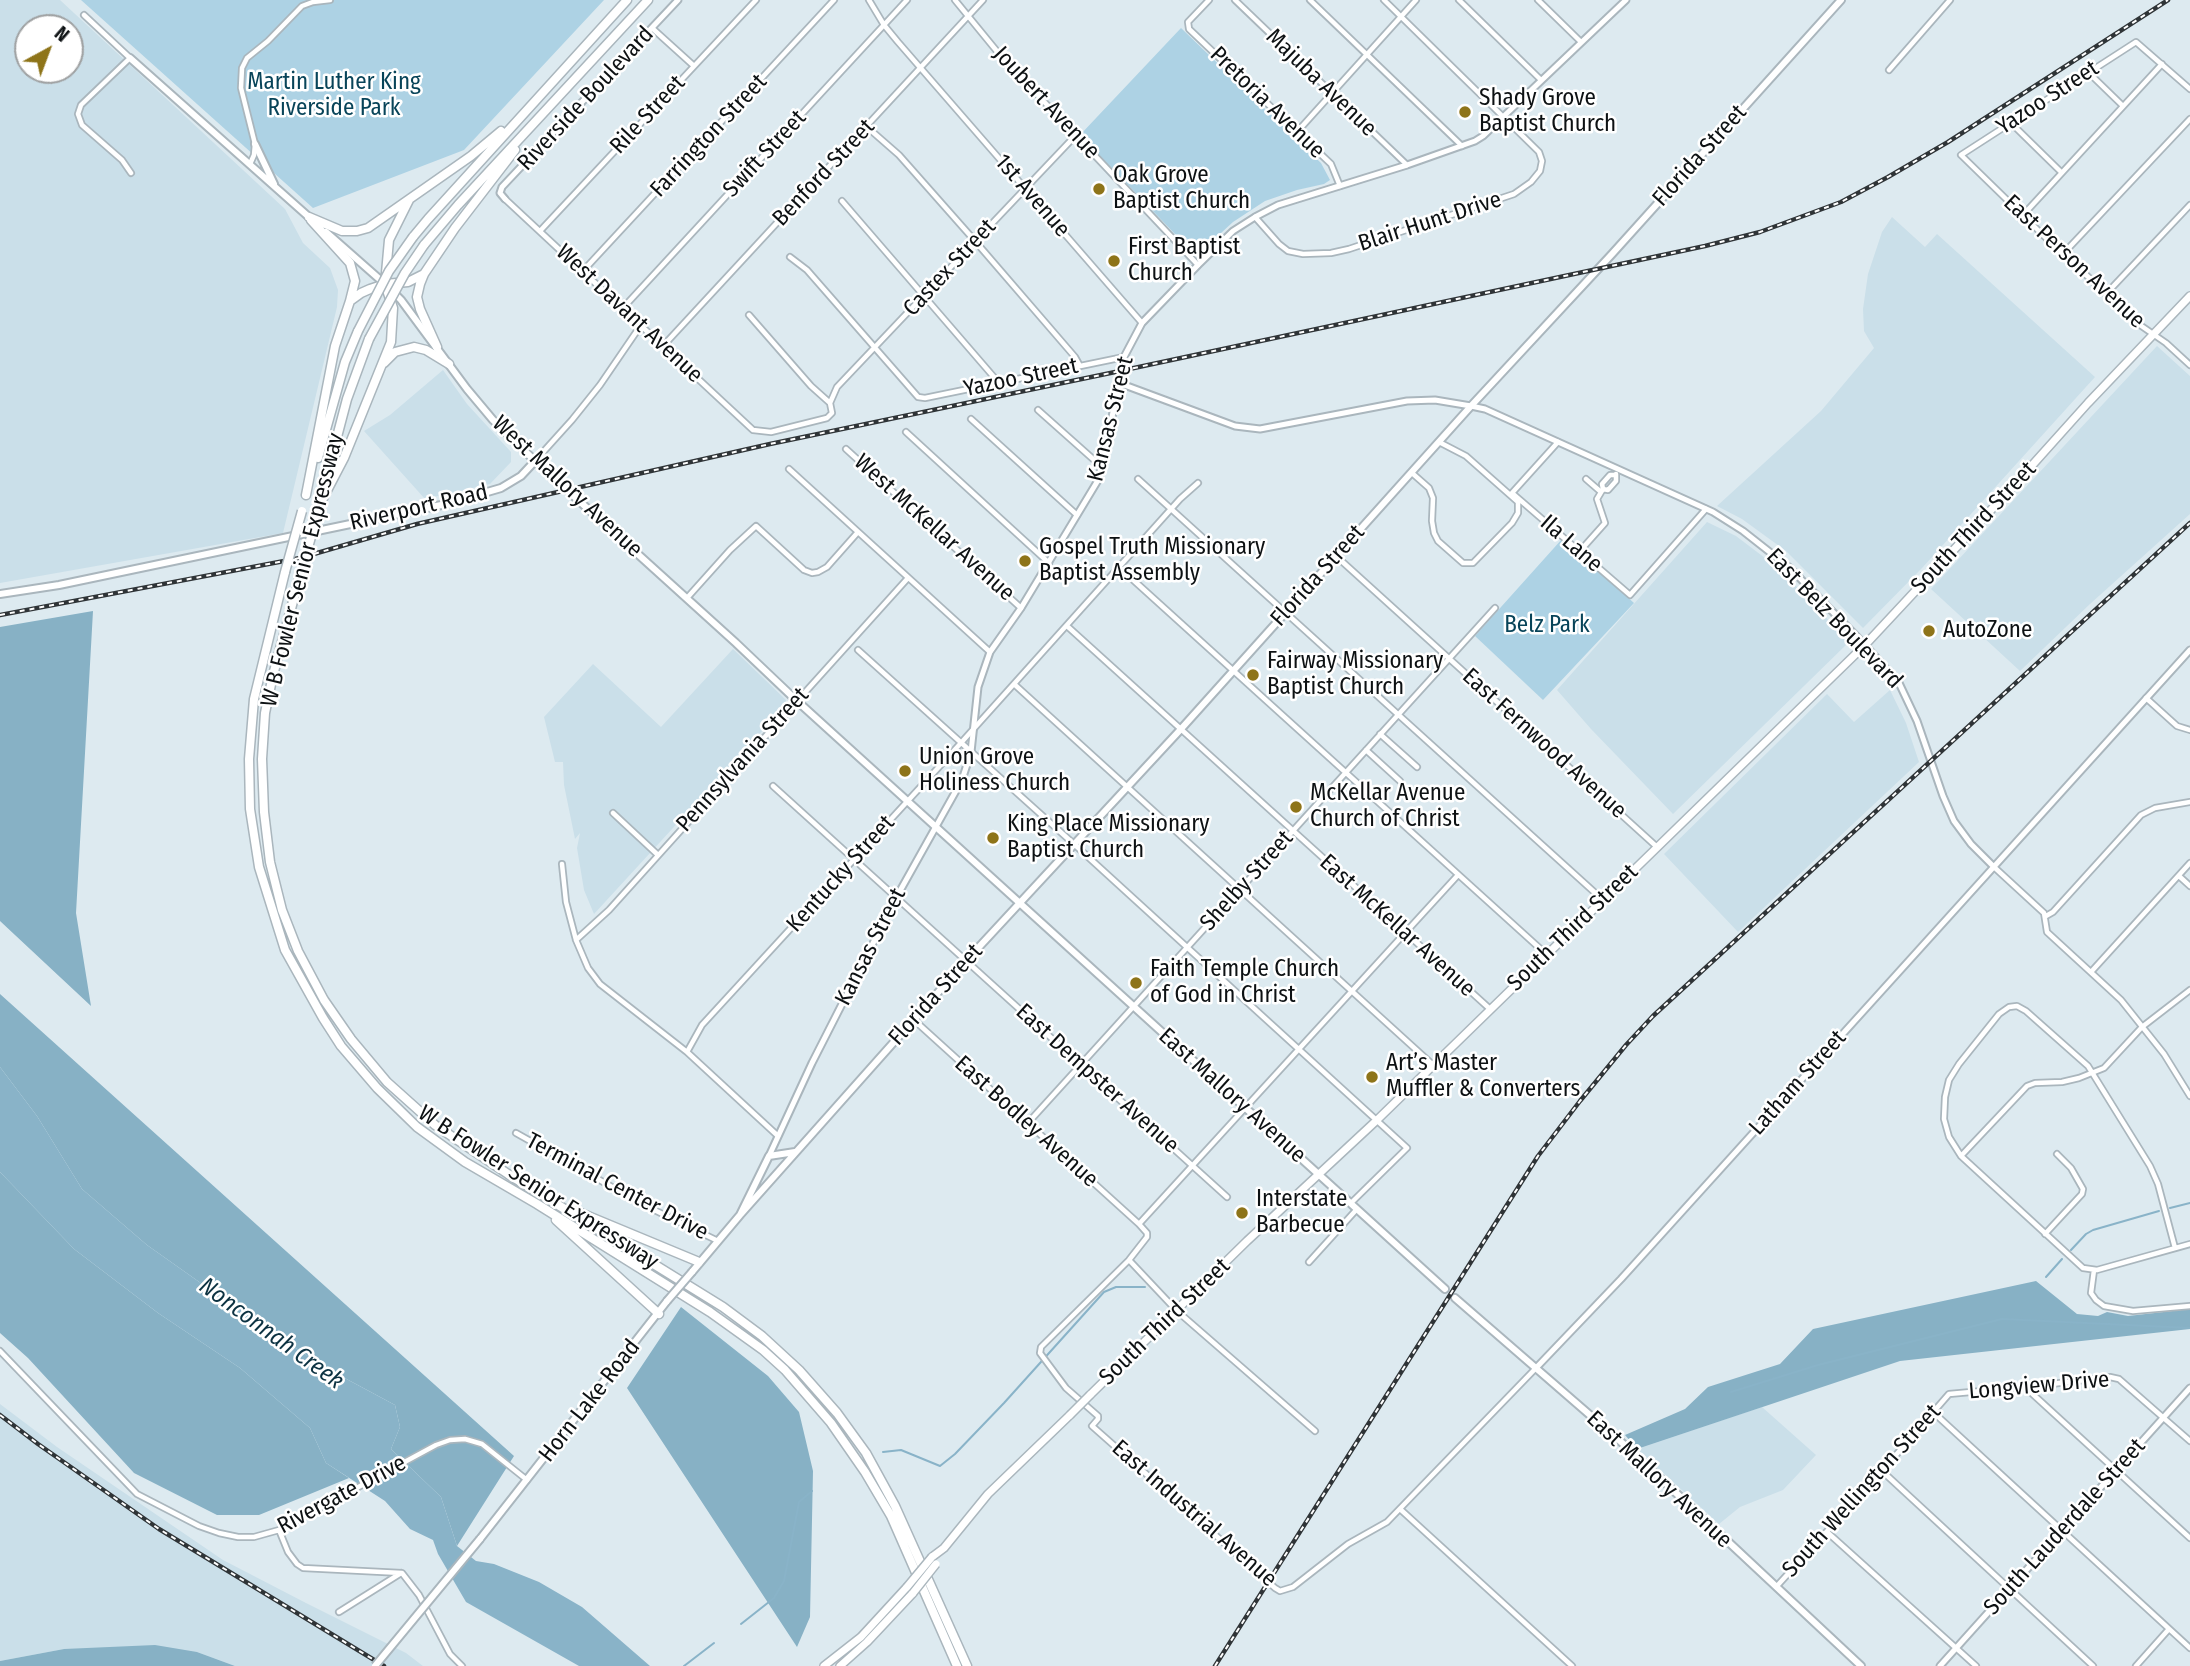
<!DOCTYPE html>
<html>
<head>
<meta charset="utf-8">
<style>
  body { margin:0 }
  #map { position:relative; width:2190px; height:1666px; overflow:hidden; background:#ddeaf0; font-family:"Fira Sans Condensed",sans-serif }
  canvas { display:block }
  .north { position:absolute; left:14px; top:14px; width:70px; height:70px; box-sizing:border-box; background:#fff; border:2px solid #9ea0a1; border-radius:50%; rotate:41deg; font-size:19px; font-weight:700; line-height:28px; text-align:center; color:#0d1113 }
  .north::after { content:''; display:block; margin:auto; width:24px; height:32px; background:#8e7419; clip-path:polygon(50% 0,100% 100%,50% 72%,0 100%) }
</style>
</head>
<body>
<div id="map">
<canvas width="2190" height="1666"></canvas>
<div class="north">N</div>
</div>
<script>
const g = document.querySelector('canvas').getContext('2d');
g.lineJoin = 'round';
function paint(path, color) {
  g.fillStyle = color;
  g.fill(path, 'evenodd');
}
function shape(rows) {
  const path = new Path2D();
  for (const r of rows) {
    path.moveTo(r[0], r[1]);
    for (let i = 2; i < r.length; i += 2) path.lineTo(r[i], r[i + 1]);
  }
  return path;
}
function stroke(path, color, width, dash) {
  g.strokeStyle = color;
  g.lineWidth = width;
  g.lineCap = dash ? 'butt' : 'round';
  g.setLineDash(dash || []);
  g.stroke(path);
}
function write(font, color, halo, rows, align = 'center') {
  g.font = font + ' "Fira Sans Condensed",sans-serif';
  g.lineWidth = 5;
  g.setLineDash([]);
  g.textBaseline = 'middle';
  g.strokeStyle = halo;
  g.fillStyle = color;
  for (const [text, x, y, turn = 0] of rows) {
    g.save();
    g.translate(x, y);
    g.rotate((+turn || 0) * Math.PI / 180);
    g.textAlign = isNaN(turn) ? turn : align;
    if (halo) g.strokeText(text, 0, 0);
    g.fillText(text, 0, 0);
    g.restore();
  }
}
paint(shape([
  [0,0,60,0,285,209,303,243,330,268,338,290,337,307,283,533,0,583],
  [28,28,70,28,70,70,28,70],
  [1892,217,1925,247,1937,234,2095,377,1923,567,1863,628,1786,551,1742,519,1717,506,1821,411,1874,348,1864,331,1863,309,1868,274,1882,232],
  [2157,346,2190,376,2190,514,2090,604,2020,671,1931,589],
  [443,370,467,404,511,452,511,462,490,484,425,499,364,431,390,415],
  [1707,522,1736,536,1765,558,1797,587,1849,642,1673,814,1591,729,1557,690],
  [733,649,786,700,785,706,594,914,584,890,577,848,580,833,575,839,564,785,563,762,555,762,544,717,593,664,661,727],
  [1890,690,1906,723,1919,762,1738,932,1664,854,1827,694,1854,722],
  [0,1404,57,1447,223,1560,306,1603,406,1653,423,1666,235,1666,197,1652,64,1649,0,1661],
  [1762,1407,1816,1455,1783,1490,1740,1507,1719,1524,1637,1449]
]), '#cadfe9');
paint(shape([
  [81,0,604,0,464,150,313,208],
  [1181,28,1321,163,1330,180,1324,184,1297,190,1265,201,1233,222,1196,256,1080,135],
  [1562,539,1634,603,1543,700,1475,636]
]), '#add2e4');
paint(shape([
  [93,611,76,913,91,1006,0,921,0,627],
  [0,994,514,1456,457,1546,441,1497,391,1449,400,1427,395,1405,326,1368,253,1320,147,1245,82,1189,37,1116,0,1067],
  [0,1172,74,1249,158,1313,240,1368,310,1428,326,1463,349,1478,259,1515,217,1515,134,1473,28,1358,0,1333],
  [2036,1281,2077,1314,2098,1316,2107,1312,2128,1316,2190,1309,2190,1329,1900,1361,1637,1449,1625,1435,1685,1409,1708,1387,1780,1364,1813,1329],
  [681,1307,768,1376,799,1412,813,1471,810,1617,797,1647,627,1388],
  [155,1645,197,1652,235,1666,0,1666,0,1661,64,1649]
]), '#87b1c5');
paint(shape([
  [0,1067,37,1116,82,1189,147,1245,253,1320,326,1368,395,1405,400,1427,391,1449,441,1497,457,1546,476,1561,494,1564,539,1582,582,1607,650,1666,579,1666,466,1602,438,1554,433,1540,410,1529,385,1501,326,1463,310,1428,240,1368,158,1313,74,1249,0,1172]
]), '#89b3c8');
stroke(shape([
  [2170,1208,2190,1203],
  [2071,1250,2086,1234,2093,1230,2159,1211],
  [2046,1277,2062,1259],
  [1731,1392,1818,1365,2002,1319,2190,1328],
  [883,1452,901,1450,940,1466,955,1454,1004,1403,1104,1292,1116,1287,1145,1287],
  [741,1624,774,1598,784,1581,799,1502,812,1491],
  [684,1666,714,1643]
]), '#89b3c8', 2);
const minor = shape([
  [869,0,884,25,898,42,1142,323],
  [955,0,1000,55,1198,265],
  [1209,0,1188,22,1189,29,1331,164,1340,186],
  [1235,0,1407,165],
  [1310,0,1462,146],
  [1459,0,1541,80],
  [1538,0,1581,42],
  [84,15,130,58,81,105,78,114,82,125,122,160,131,173],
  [652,28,694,66],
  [1889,70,1950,0],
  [2088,72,2123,106],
  [2190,89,2136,42,1961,155,2043,235,2140,325,2166,343,2190,365],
  [2010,122,2061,172],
  [867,127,899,155,975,241,1075,357,1080,366],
  [1297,132,1416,0],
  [250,164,254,155,255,144,241,88,242,68,247,58,268,41,302,6,313,2,330,0],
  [505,199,753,430,771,432,827,418,832,413,830,403,811,386,749,315],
  [842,201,999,383],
  [2024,214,2162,64],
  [1255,217,1279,244,1288,251,1303,254,1331,253,1349,249,1514,194,1531,182,1540,171,1542,161,1539,152,1384,0],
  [540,231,756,0],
  [2063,254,2190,119],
  [790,257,807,270,918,397,925,398,1124,357],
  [583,271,834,0],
  [2106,294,2190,205],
  [623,308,907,0],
  [664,345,983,0],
  [830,403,837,387,1076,135],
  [1038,410,1102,467],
  [971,419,1077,515],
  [906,432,1049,563],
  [1558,442,1512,493,1630,595,1706,509],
  [846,449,1021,608],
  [535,461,572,420,600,385,641,325],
  [789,469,990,652],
  [1412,473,1429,488,1433,498,1432,521,1434,533,1438,541,1463,563,1473,563,1512,523,1518,513,1518,502,1466,456,1439,442],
  [1138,479,1603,900],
  [1586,479,1601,492],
  [1603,489,1608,490,1616,481,1616,474],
  [1580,551,1605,523,1597,499,1603,489,1602,484,1610,475,1615,475],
  [1336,556,1657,847],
  [1120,568,1546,954],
  [687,598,730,550,756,526,804,570,812,573,818,572,827,567,858,532],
  [1067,626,1490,1009],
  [858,650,1075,845,1407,1148,1351,1203],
  [1014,684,1433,1065],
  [2146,698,2177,726,2190,730],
  [1380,734,1417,767],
  [1366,750,1400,781],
  [773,786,1227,1197],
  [613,813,658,855],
  [562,864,566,902,576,940,588,968,600,984,687,1052,778,1136],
  [1994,867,2044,913,2047,932,2121,1000,2164,1054,2190,1096],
  [2179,876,2190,886],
  [2046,916,2053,912,2141,815,2155,808,2190,802],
  [576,940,609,910,908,578],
  [2091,972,2190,863],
  [914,1020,1139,1224,1147,1233,1147,1237,1129,1260,1041,1347,1040,1353,1066,1388,1098,1416,1098,1419,1092,1426,1275,1588,1280,1591,1293,1587,1348,1544,1387,1522,1536,1368],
  [687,1052,702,1025,960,744,1180,499,1198,483],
  [1027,1124,1495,608],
  [516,1133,644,1205,718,1241],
  [1961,1156,2027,1086,2035,1083,2062,1082,2079,1078,2104,1068,2142,1027,2190,990],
  [1139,1224,1458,875],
  [2045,1234,2082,1194,2083,1189,2071,1168,2057,1154],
  [2175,1248,2158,1184,2150,1166,2088,1066,2026,1011,2017,1006,2009,1007,1999,1014,1959,1064,1949,1080,1945,1097,1944,1119,1949,1137,1961,1156,2083,1268,2097,1270,2190,1244],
  [1129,1260,1177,1311,1315,1431],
  [1309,1262,1357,1209],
  [2094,1270,2091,1293,2096,1300,2104,1306,2133,1311,2190,1306],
  [0,1351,137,1494,199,1526,219,1533,238,1537,254,1537,279,1530,436,1445,450,1440,465,1439,482,1444,527,1480],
  [2026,1388,2190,1538],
  [1933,1412,2190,1648],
  [1882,1471,2093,1666],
  [1400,1509,1572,1666],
  [279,1530,288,1552,297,1564,303,1568,402,1573,419,1595,450,1654,462,1666],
  [1827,1532,1976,1666],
  [1776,1587,1882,1471,1949,1394,2026,1387,2110,1377,2119,1379,2190,1441],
  [339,1612,401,1573],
  [2136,1666,2169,1629]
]);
const tertiary = shape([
  [505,199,500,193,502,187,678,0],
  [1119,383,1235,426,1260,429,1407,401,1435,400,1471,406,1485,409,1713,512,1743,531,1790,568,1865,645,1899,683,1917,721,1943,796,1954,821,1971,844,1994,867],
  [769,1156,812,1063,896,898,962,780,971,752,978,687,990,652,1021,608,1097,482,1102,467,1124,357,1142,323,1198,265,1233,231,1255,217,1278,205,1407,165,1475,141,1483,136,1626,0],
  [1536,1368,1621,1279,2190,650],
  [1940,1666,2190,1388]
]);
const secondary = shape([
  [130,58,310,218],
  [255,144,274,184],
  [326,232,385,284,401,300,467,389,493,420,535,461,736,643,796,700,1445,1289],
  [0,594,59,585,446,504,501,488,521,476,535,461],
  [740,1215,966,961,1181,729,1471,406,1612,254,1841,0],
  [692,1272,740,1215,769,1156,795,1152],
  [1455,1298,1628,1448,1861,1666],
  [480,1539,667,1301]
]);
const primary = shape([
  [1090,1395,1247,1241,1377,1120,1865,645,2018,481,2088,403,2190,296],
  [932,1557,944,1548,988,1494,1070,1415],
  [824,1666,861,1637,907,1587]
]);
const trunk = shape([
  [840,1666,867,1642,913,1593]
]);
const motorway = shape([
  [309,217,342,231,357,231,368,228,471,156,501,131],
  [311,220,350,263,355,281,350,301],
  [413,237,428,219,627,0],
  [424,245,458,205,648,0],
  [437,347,420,309,417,297,420,284,424,274,455,228,515,150],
  [384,363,395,352,414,347,426,350,449,364],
  [318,458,345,362,358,331],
  [323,490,347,399,369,339],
  [306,495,335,346,350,301,361,293,370,289,385,284,408,282,424,274],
  [320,504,344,458,391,342,393,308,385,284,389,240,409,200],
  [285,572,254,699,249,759,250,809,259,867,285,950,323,1018,341,1046,377,1088,417,1127,465,1162,537,1204,710,1312,763,1350,785,1370,831,1423,865,1472,891,1516,957,1666],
  [301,572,273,675,265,713,262,759,264,812,270,862,282,910,298,951,324,1000,351,1039,387,1082,435,1125,508,1174,723,1307,762,1336,799,1370,837,1413,866,1453,895,1506,967,1666],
  [576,1211,699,1262],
  [556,1220,659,1314]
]);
stroke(minor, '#aab6bd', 8);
stroke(tertiary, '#aab6bd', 9);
stroke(secondary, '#aab6bd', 10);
stroke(primary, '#aab6bd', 10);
stroke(trunk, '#aab6bd', 10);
stroke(motorway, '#aab6bd', 11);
stroke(minor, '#fff', 4.5);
stroke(tertiary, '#fff', 5);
stroke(secondary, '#fff', 6);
stroke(primary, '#fff', 7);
stroke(trunk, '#fff', 7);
stroke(motorway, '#fff', 8);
const rail = shape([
  [0,615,300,558,417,524,770,444,1120,371,1705,246,1760,232,1841,202,1888,177,1948,142,2168,0],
  [0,1415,38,1444,159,1529,384,1666],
  [1215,1666,1538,1156,1580,1101,1626,1045,1653,1016,2190,523]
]);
stroke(rail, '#2f3437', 4.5);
stroke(rail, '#fff', 2, [5]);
const secondaryBridge = shape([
  [667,1301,692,1272],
  [375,1666,480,1539]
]);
const primaryBridge = shape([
  [1070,1415,1090,1395],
  [907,1587,932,1557]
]);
const trunkBridge = shape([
  [913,1593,936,1564]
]);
const motorwayBridge = shape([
  [358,331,389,271,413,237],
  [369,339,405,273,424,245],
  [285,572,302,511],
  [301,572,319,509]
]);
stroke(secondaryBridge, '#aab6bd', 10, []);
stroke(primaryBridge, '#aab6bd', 10, []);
stroke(trunkBridge, '#aab6bd', 10, []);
stroke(motorwayBridge, '#aab6bd', 11, []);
stroke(secondaryBridge, '#fff', 6);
stroke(primaryBridge, '#fff', 7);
stroke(trunkBridge, '#fff', 7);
stroke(motorwayBridge, '#fff', 8);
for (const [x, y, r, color] of [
  [1465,112,7,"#8e7419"],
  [1099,189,7,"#8e7419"],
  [1114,261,7,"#8e7419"],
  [1025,561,7,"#8e7419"],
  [1929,631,7,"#8e7419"],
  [1253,675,7,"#8e7419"],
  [905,771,7,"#8e7419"],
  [1296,807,7,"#8e7419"],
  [993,838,7,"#8e7419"],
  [1136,983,7,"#8e7419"],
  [1372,1077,7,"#8e7419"],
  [1242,1213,7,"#8e7419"]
]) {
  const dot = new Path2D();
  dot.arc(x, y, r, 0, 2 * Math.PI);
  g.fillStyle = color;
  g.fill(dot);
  stroke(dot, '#fff', 2.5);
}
write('23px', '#084459', '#fff', [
  ["Martin Luther King",334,83],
  ["Riverside Park",334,109],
  ["Belz Park",1547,626]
]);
write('23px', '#0d1113', '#fff', [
  ["Majuba Avenue",1321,83,44],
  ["Yazoo Street",2048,98,-33],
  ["Riverside Boulevard",586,99,-47],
  ["Joubert Avenue",1046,103,47],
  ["Pretoria Avenue",1267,103,44],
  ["Rile Street",648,115,-47],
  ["Farrington Street",709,136,-47],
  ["Swift Street",765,154,-47],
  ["Florida Street",1700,156,-48],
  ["Benford Street",824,173,-47],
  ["1st Avenue",1032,196,49],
  ["Blair Hunt Drive",1430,222,-18],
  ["East Person Avenue",2074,262,43],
  ["Castex Street",950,268,-47],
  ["West Davant Avenue",629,314,43],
  ["Yazoo Street",1021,378,-12],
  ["Kansas Street",1111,419,-76],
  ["West Mallory Avenue",567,487,43],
  ["Riverport Road",419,508,-13],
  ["West McKellar Avenue",934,528,42],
  ["South Third Street",1974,528,-47],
  ["Ila Lane",1571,544,41],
  ["W B Fowler Senior Expressway",303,570,-76],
  ["Florida Street",1318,576,-48],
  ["East Belz Boulevard",1834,619,46],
  ["East Fernwood Avenue",1544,744,42],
  ["Pennsylvania Street",743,760,-48],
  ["Kentucky Street",841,874,-48],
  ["Shelby Street",1247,881,-48],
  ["East McKellar Avenue",1397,926,42],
  ["South Third Street",1573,928,-44],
  ["Kansas Street",871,947,-63],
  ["Florida Street",936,995,-48],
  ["East Dempster Avenue",1097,1079,42],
  ["Latham Street",1798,1083,-48],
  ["East Mallory Avenue",1232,1096,42],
  ["East Bodley Avenue",1026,1122,42],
  ["Terminal Center Drive",617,1187,28],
  ["W B Fowler Senior Expressway",538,1188,33],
  ["South Third Street",1165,1322,-44],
  ["Longview Drive",2039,1386,-5],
  ["Horn Lake Road",590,1401,-52],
  ["East Mallory Avenue",1659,1480,43],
  ["South Wellington Street",1862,1491,-48],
  ["Rivergate Drive",342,1495,-28],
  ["East Industrial Avenue",1194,1514,41],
  ["South Lauderdale Street",2065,1527,-48]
]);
write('23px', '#0d1113', '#fff', [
  ["Shady Grove",1479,99],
  ["Baptist Church",1479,125],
  ["Oak Grove",1113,176],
  ["Baptist Church",1113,202],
  ["First Baptist",1128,248],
  ["Church",1128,274],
  ["Gospel Truth Missionary",1039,548],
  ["Baptist Assembly",1039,574],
  ["AutoZone",1943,631],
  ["Fairway Missionary",1267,662],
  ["Baptist Church",1267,688],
  ["Union Grove",919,758],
  ["Holiness Church",919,784],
  ["McKellar Avenue",1310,794],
  ["Church of Christ",1310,820],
  ["King Place Missionary",1007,825],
  ["Baptist Church",1007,851],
  ["Faith Temple Church",1150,970],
  ["of God in Christ",1150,996],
  ["Art’s Master",1386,1064],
  ["Muffler & Converters",1386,1090],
  ["Interstate",1256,1200],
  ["Barbecue",1256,1226]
], 'left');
write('italic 24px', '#0c3242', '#fff', [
  ["Nonconnah Creek",271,1334,36]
]);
</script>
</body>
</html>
